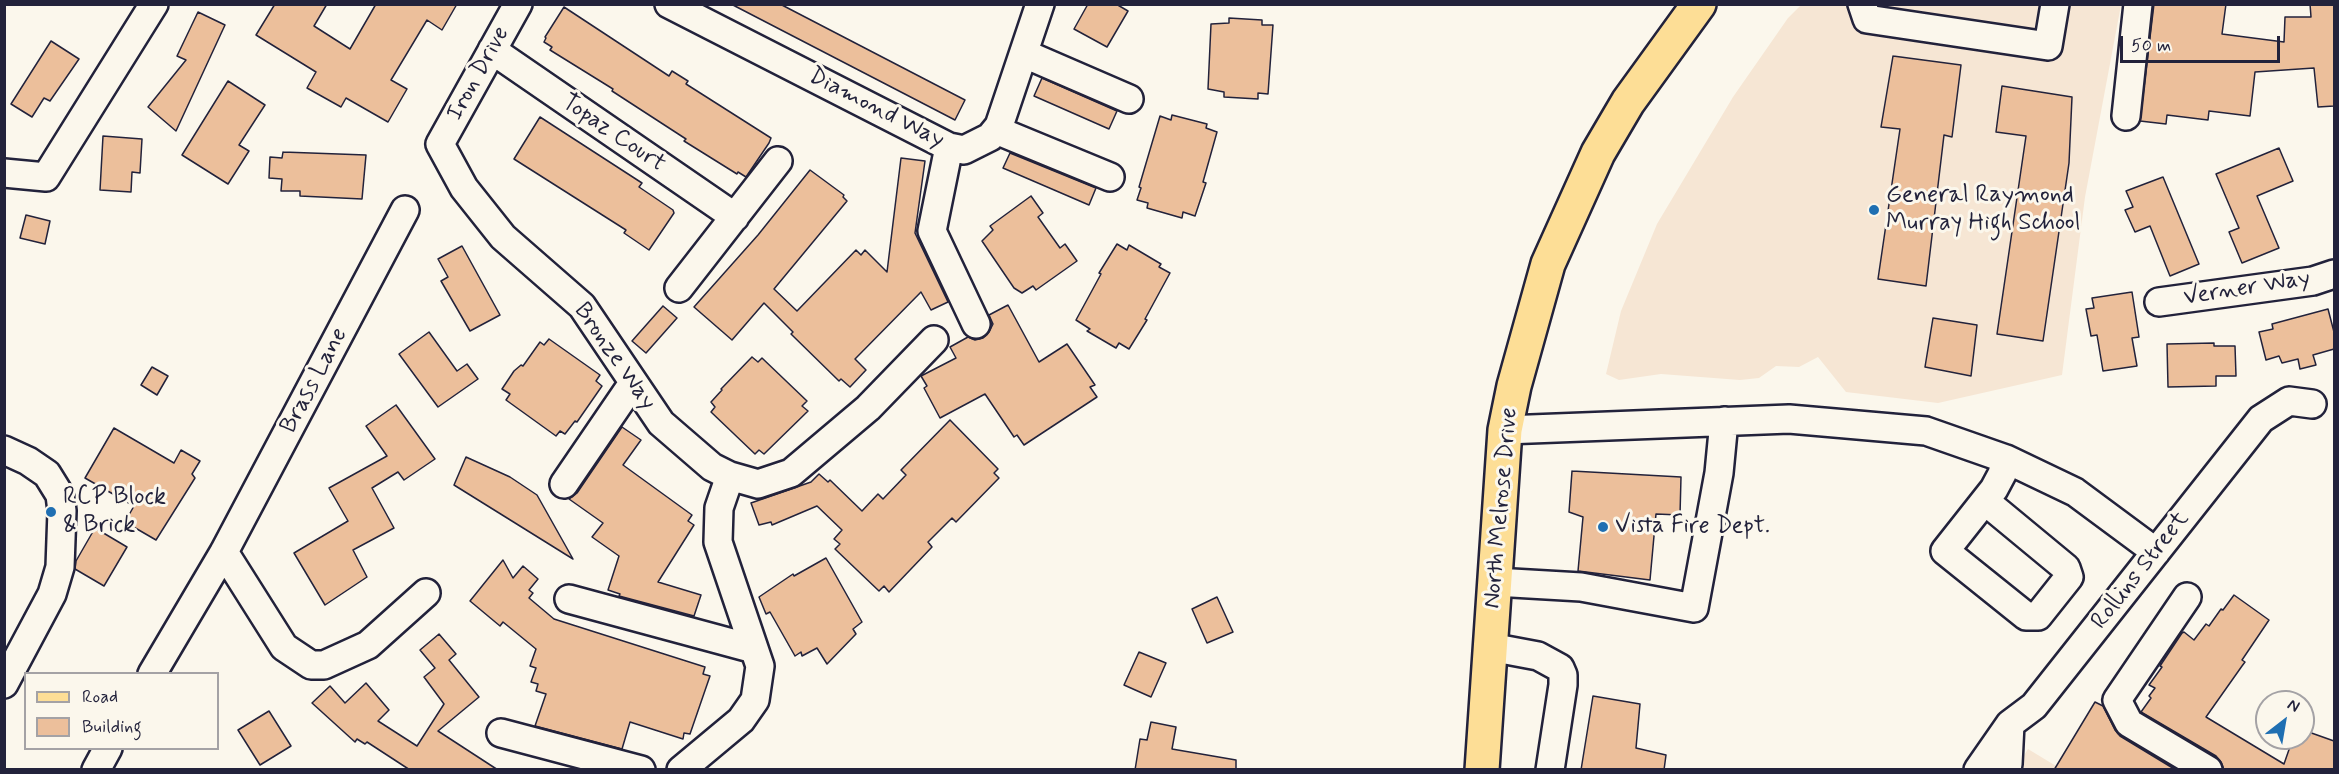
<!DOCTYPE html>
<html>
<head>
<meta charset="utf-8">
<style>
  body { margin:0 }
  #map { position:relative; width:2339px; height:774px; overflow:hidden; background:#fbf7ec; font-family:Mynerve,sans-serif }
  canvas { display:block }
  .frame { position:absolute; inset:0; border:6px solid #22223b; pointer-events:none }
  .legend { position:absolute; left:24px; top:672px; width:195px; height:78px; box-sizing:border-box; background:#fbf7ec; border:2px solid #a4a2a5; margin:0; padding:8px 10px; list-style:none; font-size:18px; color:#22223b }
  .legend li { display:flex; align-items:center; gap:12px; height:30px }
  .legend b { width:30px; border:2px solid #a4a2a5 }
  .north { position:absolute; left:2255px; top:690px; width:60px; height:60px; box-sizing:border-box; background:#fbf7ec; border:2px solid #a4a2a5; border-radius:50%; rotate:31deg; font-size:16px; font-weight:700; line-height:24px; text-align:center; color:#22223b }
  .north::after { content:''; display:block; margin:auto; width:21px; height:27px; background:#1f6fb2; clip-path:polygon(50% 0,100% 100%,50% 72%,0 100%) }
  .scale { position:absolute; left:2120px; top:36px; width:160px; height:27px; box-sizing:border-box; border:3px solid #22223b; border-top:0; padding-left:8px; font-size:18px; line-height:21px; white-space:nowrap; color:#22223b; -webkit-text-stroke:4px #fbf7ec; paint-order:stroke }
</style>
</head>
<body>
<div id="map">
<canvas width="2339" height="774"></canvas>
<div class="frame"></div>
<ul class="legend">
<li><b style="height:8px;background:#fdde96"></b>Road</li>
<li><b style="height:16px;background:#ecbf9b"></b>Building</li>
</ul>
<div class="north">N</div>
<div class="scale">50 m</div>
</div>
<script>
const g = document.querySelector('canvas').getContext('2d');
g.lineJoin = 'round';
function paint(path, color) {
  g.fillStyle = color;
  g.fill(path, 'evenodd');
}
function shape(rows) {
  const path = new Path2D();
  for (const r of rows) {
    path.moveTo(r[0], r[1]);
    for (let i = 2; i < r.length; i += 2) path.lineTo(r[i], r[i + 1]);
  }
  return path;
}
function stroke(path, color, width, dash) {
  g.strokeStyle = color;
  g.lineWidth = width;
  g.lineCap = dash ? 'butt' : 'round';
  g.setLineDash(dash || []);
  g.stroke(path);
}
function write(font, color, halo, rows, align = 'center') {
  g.font = font + ' Mynerve,sans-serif';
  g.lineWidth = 6;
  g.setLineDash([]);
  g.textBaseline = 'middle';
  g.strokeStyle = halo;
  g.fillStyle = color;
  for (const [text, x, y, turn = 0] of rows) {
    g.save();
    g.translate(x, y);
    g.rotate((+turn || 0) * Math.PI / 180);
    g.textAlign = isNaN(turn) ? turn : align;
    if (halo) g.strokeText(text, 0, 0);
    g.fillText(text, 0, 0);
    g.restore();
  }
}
paint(shape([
  [1801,5,2121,5,2085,197,2062,375,1938,403,1846,392,1818,357,1799,367,1776,366,1759,378,1740,380,1661,374,1619,380,1606,374,1621,311,1657,224,1733,97,1788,18],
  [2028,749,2061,769,2015,770]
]), '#f6e6d4');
const building = shape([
  [275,4,327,4,314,26,350,49,376,4,457,4,442,30,427,20,391,80,407,89,388,122,346,98,341,107,307,88,316,72,256,35,275,4],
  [731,4,780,4,965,100,955,120,731,4],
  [1088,4,1116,4,1128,11,1107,47,1074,29,1088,4],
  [2154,4,2226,4,2222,34,2284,42,2285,17,2311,17,2310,4,2334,4,2334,106,2318,107,2314,68,2255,72,2250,116,2209,111,2208,120,2167,115,2166,124,2140,121,2154,4],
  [564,7,669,76,672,71,688,81,686,84,771,138,769,143,746,177,738,172,737,174,684,141,686,139,612,91,613,89,550,50,552,47,544,42,546,38,545,37,564,7],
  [198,12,225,25,176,131,148,107,186,60,177,56,198,12],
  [1229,18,1262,20,1262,25,1273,25,1268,94,1258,93,1258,99,1224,97,1224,92,1208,89,1211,24,1229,23,1229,18],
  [51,41,79,59,50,101,44,98,32,117,11,104,51,41],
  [1893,56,1961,65,1952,137,1944,135,1926,286,1878,279,1900,129,1881,127,1893,56],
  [1042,78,1117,111,1109,129,1034,96,1042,78],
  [228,81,265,105,239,145,249,151,228,184,182,155,228,81],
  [2002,86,2072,97,2069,163,2043,341,1997,334,2026,136,1996,132,2002,86],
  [1172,115,1207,124,1206,128,1217,132,1203,182,1206,183,1195,216,1183,212,1182,218,1147,208,1148,203,1137,200,1141,188,1139,187,1160,116,1171,120,1172,115],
  [540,117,642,183,639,187,673,210,674,213,649,250,624,233,626,230,514,159,540,117],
  [103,136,142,139,140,173,132,172,131,192,100,190,103,136],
  [2279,148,2293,181,2257,196,2279,248,2242,263,2229,232,2239,228,2216,174,2279,148],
  [283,152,366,155,362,199,300,196,300,191,281,191,282,179,269,178,270,157,282,158,283,152],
  [1010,153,1096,188,1089,205,1003,168,1010,153],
  [901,158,925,161,915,233,948,302,931,310,921,292,855,359,866,370,850,387,841,379,839,381,791,334,793,332,764,303,732,340,694,307,758,235,810,170,844,195,843,197,847,201,774,289,797,311,856,250,861,255,865,250,887,272,901,158],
  [2163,177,2199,264,2170,276,2150,226,2135,232,2125,210,2133,207,2126,191,2163,177],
  [1031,196,1043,213,1038,217,1060,248,1065,244,1077,261,1036,290,1033,286,1022,293,1014,288,982,241,993,230,990,226,1031,196],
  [26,215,50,221,45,244,20,238,26,215],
  [1117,244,1127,250,1129,245,1161,264,1159,267,1170,273,1145,319,1147,320,1129,349,1119,343,1116,348,1087,331,1090,329,1076,320,1101,274,1099,273,1117,244],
  [462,246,500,315,470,331,441,281,448,277,438,259,462,246],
  [2132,292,2139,337,2132,338,2137,366,2103,371,2097,335,2091,336,2086,309,2094,308,2092,298,2132,292],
  [1008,305,1039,362,1067,344,1095,385,1090,387,1097,397,1024,445,1017,435,1014,437,985,394,940,418,924,388,927,386,921,376,956,358,950,347,968,337,975,340,983,338,989,332,993,324,989,315,1008,305],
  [663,306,677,318,646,353,632,341,663,306],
  [2328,309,2334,332,2334,349,2313,355,2316,365,2300,369,2298,359,2282,363,2279,356,2266,360,2259,332,2273,329,2272,324,2328,309],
  [1933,318,1977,325,1971,376,1925,367,1933,318],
  [429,332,457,371,467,364,478,379,438,407,399,354,429,332],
  [549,339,600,375,596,381,602,386,577,422,575,421,565,434,560,431,556,436,506,400,510,394,502,389,514,371,521,365,523,366,540,342,544,345,549,339],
  [2214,343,2214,346,2235,346,2236,376,2216,376,2216,386,2168,387,2167,344,2214,343],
  [752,357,758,362,762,358,807,401,802,406,808,411,764,454,759,450,755,454,711,412,715,407,711,402,722,390,721,389,752,357],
  [152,367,168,376,157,395,141,385,152,367],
  [396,405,435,459,404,480,398,472,372,488,394,528,353,550,367,577,325,605,294,553,348,521,329,488,387,456,366,426,396,405],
  [950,420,998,469,994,473,999,478,956,522,952,518,928,542,932,547,889,592,884,586,879,591,835,549,840,544,834,539,842,530,817,506,772,525,771,522,759,525,751,503,811,482,819,474,828,482,830,480,862,511,878,494,883,499,906,475,901,470,950,420],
  [622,427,641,440,623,465,692,515,688,521,694,525,658,582,701,595,694,616,619,596,620,594,608,590,619,556,592,537,603,523,569,499,577,493,622,427],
  [114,428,174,463,181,450,200,461,192,474,195,478,156,540,125,522,134,506,85,478,114,428],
  [466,457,510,477,537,495,573,559,454,485,466,457],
  [1572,471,1681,477,1680,515,1656,514,1650,580,1578,571,1583,517,1569,512,1572,471],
  [95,528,127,547,104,586,75,569,76,561,95,528],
  [826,558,862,622,853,629,856,634,827,664,817,648,802,656,801,652,795,656,770,612,766,614,759,597,793,574,794,576,826,558],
  [503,560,513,578,523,566,538,579,529,590,533,593,529,598,554,619,705,667,703,674,710,676,690,734,684,733,683,739,630,722,622,749,535,726,546,694,536,691,538,684,531,682,536,668,530,666,536,649,503,622,500,626,470,601,503,560],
  [2234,595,2269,620,2242,660,2245,662,2242,666,2206,717,2284,764,2293,738,2303,738,2303,730,2334,741,2334,770,2224,770,2221,762,2216,756,2141,712,2151,698,2149,696,2155,688,2149,685,2162,667,2160,666,2182,633,2184,632,2194,640,2206,624,2209,626,2221,609,2223,610,2234,595],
  [1217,597,1233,632,1207,643,1192,609,1217,597],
  [439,634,456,654,449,660,479,697,438,731,498,770,410,770,367,742,365,744,357,739,355,742,312,703,330,686,345,703,366,683,389,710,378,721,417,746,444,704,424,677,435,668,420,650,439,634],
  [1139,652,1166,663,1151,697,1124,685,1139,652],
  [1593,696,1640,704,1636,748,1666,755,1664,770,1581,770,1593,696],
  [2095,702,2103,706,2115,730,2120,736,2176,770,2054,770,2095,702],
  [269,711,291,746,260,765,238,730,269,711],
  [1151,722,1176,727,1172,749,1236,760,1236,770,1135,770,1140,739,1147,740,1151,722]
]);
paint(building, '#ecbf9b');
stroke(building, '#22223b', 1.5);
const minor = shape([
  [518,4,440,144,464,188,503,237,582,306,661,423,712,467,730,476,758,484,791,473,868,408,934,340],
  [669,4,949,147,964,150,990,137,999,126,1040,4],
  [1862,4,1867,19,2048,46,2055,4],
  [492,50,735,217],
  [1025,54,1129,99],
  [2126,116,2138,4],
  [996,130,1110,177],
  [949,147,932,231,976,324],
  [4,173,46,177,154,4],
  [679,288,778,161],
  [2159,302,2313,281,2334,274],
  [1505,430,1789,419,1926,431,2006,459,2075,492,2156,552],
  [4,450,28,461,47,474,60,495,62,511,60,567,52,594,4,684],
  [564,484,633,383],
  [1985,501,2066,568,2069,577,2038,616,2026,616,1945,551,1994,489,2002,474,2006,459],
  [224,552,284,647,311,665,324,665,368,645,426,593],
  [1495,582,1581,587,1694,608,1719,473,1724,421],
  [2187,597,2117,700,2129,723,2208,770],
  [569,599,754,649],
  [1490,647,1538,656,1560,668,1563,675,1563,685,1550,770],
  [152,674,224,552,405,210],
  [501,733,641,770],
  [96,770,108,748],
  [681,770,741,720,755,700,760,666,718,542,719,508,730,476],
  [1978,770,2010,724],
  [2005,770,2008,764,2010,724,2034,706,2261,419,2289,401,2312,404]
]);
const major = shape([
  [1482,770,1505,430,1514,386,1548,264,1598,153,1628,102,1699,4]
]);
stroke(minor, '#22223b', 32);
stroke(major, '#22223b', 38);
stroke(minor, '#fbf7ec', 27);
stroke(major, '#fdde96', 33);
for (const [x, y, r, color] of [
  [1874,210,6,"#1f6fb2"],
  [51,512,6,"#1f6fb2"],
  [1603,527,6,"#1f6fb2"]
]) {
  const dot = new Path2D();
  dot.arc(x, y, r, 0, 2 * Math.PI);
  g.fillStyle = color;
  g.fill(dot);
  stroke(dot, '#fbf7ec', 2);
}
write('24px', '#22223b', '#fbf7ec', [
  ["Iron Drive",479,74,-61],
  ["Diamond Way",876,109,27],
  ["Topaz Court",613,134,34],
  ["Verner Way",2247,289,-9],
  ["Bronze Way",614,357,55],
  ["Brass Lane",315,381,-62],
  ["North Melrose Drive",1502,508,-85],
  ["Rollins Street",2141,571,-52]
]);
write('24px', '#22223b', '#fbf7ec', [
  ["General Raymond",1886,196],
  ["Murray High School",1886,224],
  ["RCP Block",63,498],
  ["& Brick",63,526],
  ["Vista Fire Dept.",1615,527]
], 'left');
</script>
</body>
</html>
